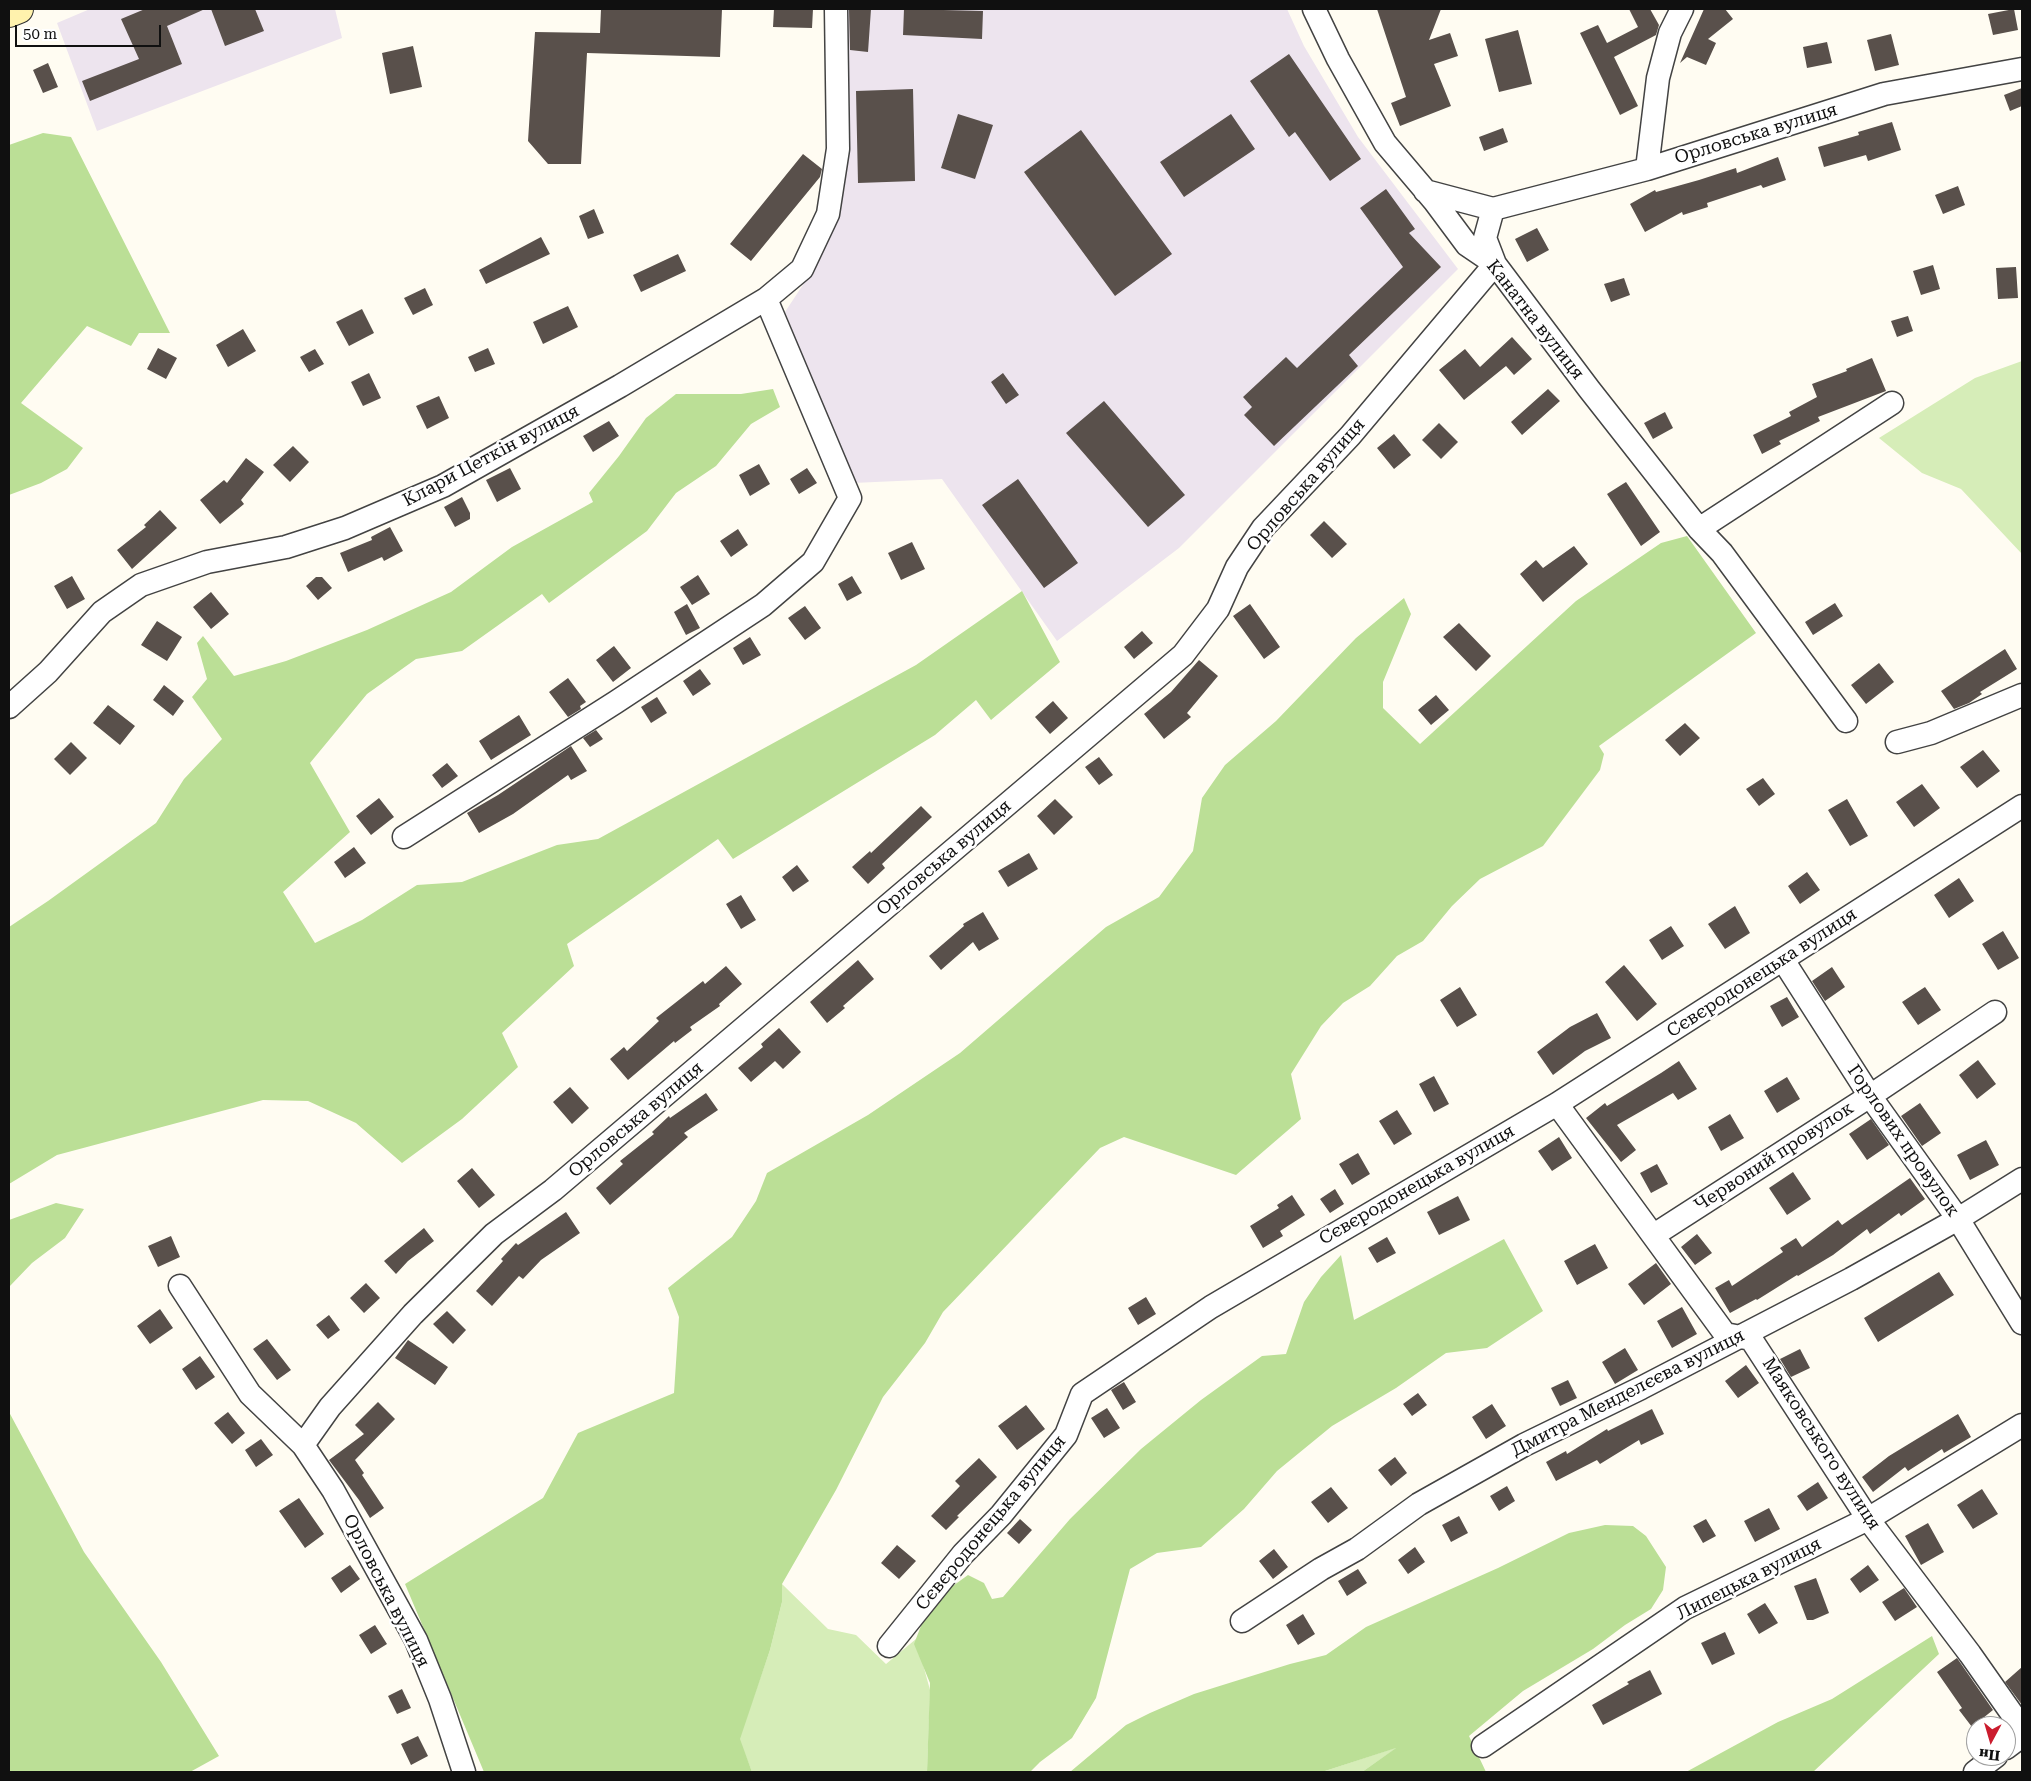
<!DOCTYPE html>
<html>
<head>
<meta charset="utf-8">
<style>
  body { margin:0 }
  #map { position:relative; width:2031px; height:1781px; overflow:hidden; background:#fffcf2; font-family:"Roboto Serif",serif }
  canvas { display:block }
  .frame { position:absolute; inset:0; border:10px solid #101010; pointer-events:none }
  .north { position:absolute; left:1966px; top:1716px; width:50px; height:50px; box-sizing:border-box; background:#fff; border:1px solid #9f9f9f; border-radius:50%; rotate:186deg; font-size:14px; font-weight:700; line-height:20px; text-align:center; color:#101010 }
  .north::after { content:''; display:block; margin:auto; width:18px; height:22px; background:#cb1c2e; clip-path:polygon(50% 0,100% 100%,50% 72%,0 100%) }
  .scale { position:absolute; left:15px; top:25px; width:146px; height:22px; box-sizing:border-box; border:2px solid #101010; border-top:0; padding-left:6px; font-size:15px; line-height:18px; white-space:nowrap; color:#101010; -webkit-text-stroke:4px #fff; paint-order:stroke }
</style>
</head>
<body>
<div id="map">
<canvas width="2031" height="1781"></canvas>
<div class="frame"></div>
<div class="north">Пн</div>
<div class="scale">50 m</div>
</div>
<script>
const g = document.querySelector('canvas').getContext('2d');
g.lineJoin = 'round';
function paint(path, color) {
  g.fillStyle = color;
  g.fill(path, 'evenodd');
}
function shape(rows) {
  const path = new Path2D();
  for (const r of rows) {
    path.moveTo(r[0], r[1]);
    for (let i = 2; i < r.length; i += 2) path.lineTo(r[i], r[i + 1]);
  }
  return path;
}
function stroke(path, color, width, dash) {
  g.strokeStyle = color;
  g.lineWidth = width;
  g.lineCap = dash ? 'butt' : 'round';
  g.setLineDash(dash || []);
  g.stroke(path);
}
function write(font, color, halo, rows, align = 'center') {
  g.font = font + ' "Roboto Serif",serif';
  g.lineWidth = 5;
  g.setLineDash([]);
  g.textBaseline = 'middle';
  g.strokeStyle = halo;
  g.fillStyle = color;
  for (const [text, x, y, turn = 0] of rows) {
    g.save();
    g.translate(x, y);
    g.rotate((+turn || 0) * Math.PI / 180);
    g.textAlign = isNaN(turn) ? turn : align;
    if (halo) g.strokeText(text, 0, 0);
    g.fillText(text, 0, 0);
    g.restore();
  }
}
paint(shape([
  [90,9,335,9,342,38,97,131,57,23],
  [843,9,1287,9,1304,46,1358,137,1458,269,1179,548,1057,641,942,479,853,483,785,312,816,265,845,188,847,78]
]), '#ede4ee');
paint(shape([
  [2022,361,2022,554,1961,489,1922,473,1879,438,1975,378],
  [782,1584,828,1629,856,1635,886,1664,916,1639,930,1690,927,1772,752,1772,739,1739,770,1650,782,1602],
  [1398,1747,1362,1772,1322,1772]
]), '#d6edb8');
paint(shape([
  [43,133,71,137,170,333,139,333,131,346,87,326,21,403,83,448,67,469,41,483,9,495,9,145],
  [773,389,780,407,751,424,716,466,676,493,647,531,549,603,542,594,462,651,416,659,367,694,310,763,350,832,283,892,315,943,362,920,417,885,462,882,557,845,598,839,916,665,1022,591,1060,662,991,720,976,700,935,735,733,859,718,839,567,944,574,966,502,1033,518,1067,462,1119,402,1163,356,1123,308,1101,263,1100,57,1155,9,1184,9,927,48,901,156,823,184,779,222,739,192,697,207,679,197,643,203,636,234,676,286,661,367,630,451,592,512,547,593,502,589,493,619,456,646,418,676,394,741,394],
  [1687,536,1756,633,1599,746,1604,754,1600,770,1543,846,1480,879,1452,906,1423,941,1397,956,1370,986,1343,1003,1321,1026,1291,1074,1301,1119,1236,1175,1124,1137,1100,1148,943,1312,925,1343,883,1397,836,1490,782,1584,782,1602,770,1650,740,1739,752,1772,484,1772,405,1584,543,1498,578,1433,674,1393,679,1317,668,1288,732,1237,756,1201,767,1173,868,1115,960,1053,1106,927,1159,897,1193,851,1202,798,1225,765,1276,721,1356,638,1404,598,1411,614,1383,682,1383,708,1420,744,1576,601,1661,543],
  [56,1203,84,1209,65,1238,32,1263,9,1287,9,1220],
  [1504,1239,1543,1311,1487,1348,1446,1353,1396,1388,1332,1426,1277,1471,1244,1509,1201,1547,1157,1553,1130,1569,1096,1698,1072,1738,1040,1762,1030,1772,927,1772,930,1683,914,1644,924,1618,950,1588,968,1575,984,1583,992,1599,1003,1597,1070,1519,1141,1449,1201,1400,1262,1356,1286,1354,1304,1302,1321,1277,1341,1255,1354,1320],
  [9,1412,84,1552,161,1662,219,1756,190,1772,9,1772],
  [1605,1525,1633,1526,1646,1536,1666,1567,1663,1590,1651,1609,1625,1625,1593,1649,1523,1691,1469,1736,1486,1772,1362,1772,1396,1748,1322,1772,1070,1772,1126,1725,1150,1713,1194,1694,1290,1664,1326,1655,1366,1627,1498,1568,1569,1533],
  [1932,1636,1939,1654,1813,1772,1686,1772,1778,1722,1832,1699]
]), '#bbdf96');
paint(shape([
  [145,9,205,9,167,26,182,64,90,101,82,81,139,59,121,19],
  [211,9,255,9,264,31,225,46],
  [601,9,722,9,720,57,587,53,581,164,548,164,528,141,535,32,600,33],
  [774,9,813,9,812,28,773,27],
  [849,9,871,9,868,52,850,50],
  [904,9,983,11,982,39,903,35],
  [1377,9,1441,9,1429,40,1450,33,1458,56,1434,64,1451,106,1400,126,1391,103,1406,97],
  [1629,9,1650,9,1659,25,1656,35,1614,57,1638,106,1620,115,1580,33,1598,25,1607,43,1638,27],
  [1704,9,1725,9,1733,19,1708,39,1716,43,1706,65,1687,57,1680,63],
  [2014,9,2018,30,1993,35,1988,14],
  [1518,30,1532,84,1499,92,1485,39],
  [1891,34,1899,65,1875,71,1867,40],
  [1827,42,1832,63,1807,68,1803,47],
  [413,46,422,87,390,94,382,53],
  [1289,54,1361,159,1330,181,1295,132,1289,137,1250,81],
  [48,63,58,87,43,93,33,70],
  [2022,88,2022,106,2010,111,2004,95],
  [913,89,915,181,858,183,856,91],
  [958,114,993,125,975,179,941,168],
  [1231,114,1255,149,1184,197,1160,162],
  [1892,122,1901,150,1868,161,1866,155,1824,167,1818,147,1859,135,1858,132],
  [1503,128,1508,142,1484,151,1479,137],
  [1081,130,1172,254,1115,296,1024,172],
  [803,154,822,169,820,177,751,261,730,244],
  [1778,157,1786,180,1763,188,1761,185,1707,203,1708,207,1683,215,1682,212,1645,232,1630,204,1655,190,1656,192,1699,180,1736,168,1737,173],
  [1958,186,1965,205,1943,214,1935,195],
  [1386,189,1415,229,1409,233,1441,267,1349,355,1358,366,1274,446,1244,415,1252,407,1243,397,1286,357,1297,368,1403,267,1360,208],
  [594,209,604,233,588,239,579,216],
  [1537,228,1549,250,1527,262,1515,239],
  [541,237,550,254,486,284,479,270],
  [678,254,686,271,641,292,633,275],
  [1933,265,1940,289,1921,295,1913,271],
  [2016,267,2018,298,1998,299,1996,268],
  [1624,278,1630,295,1611,302,1604,284],
  [425,288,433,305,413,315,404,298],
  [568,306,578,327,543,344,533,322],
  [362,309,374,333,349,346,336,322],
  [1908,316,1913,331,1897,337,1891,321],
  [243,329,256,351,228,367,216,345],
  [1512,337,1532,359,1514,375,1506,366,1464,400,1439,370,1465,349,1480,367],
  [158,348,177,358,166,379,147,369],
  [488,348,495,364,475,372,468,357],
  [315,349,324,364,309,372,300,357],
  [1872,358,1886,391,1818,417,1820,421,1779,441,1781,444,1762,454,1753,435,1791,416,1789,412,1817,397,1812,384,1847,371,1846,369],
  [369,373,381,398,363,406,351,382],
  [1003,373,1019,395,1006,404,991,382],
  [1548,389,1560,401,1522,435,1511,422],
  [439,396,449,418,427,429,416,406],
  [1104,401,1185,495,1148,527,1066,433],
  [1665,412,1673,428,1653,439,1644,423],
  [609,421,619,436,593,452,583,436],
  [1439,423,1458,442,1441,459,1422,440],
  [1394,434,1411,455,1394,469,1377,448],
  [293,446,309,462,290,482,273,465],
  [246,458,264,472,241,500,244,504,220,524,200,500,224,480,227,483],
  [759,464,770,484,750,496,739,475],
  [510,468,521,489,497,502,486,480],
  [807,468,817,483,799,494,790,479],
  [1018,479,1078,563,1044,588,982,505],
  [1626,482,1660,532,1641,546,1607,494],
  [462,497,470,513,470,519,455,527,444,507],
  [160,510,177,528,132,569,117,550,146,527,144,525],
  [1324,521,1347,544,1332,558,1310,535],
  [390,527,403,551,384,561,382,557,348,572,340,553,372,540,371,537],
  [738,529,748,545,731,557,720,541],
  [912,542,925,569,901,580,888,553],
  [1574,546,1588,564,1543,602,1520,574,1536,560,1543,568],
  [698,575,710,594,692,605,680,587],
  [72,576,85,599,67,609,54,586],
  [852,576,862,593,847,601,838,584],
  [316,577,322,577,332,588,318,600,306,586],
  [211,592,229,614,211,629,193,607],
  [1835,603,1843,616,1813,635,1805,622],
  [687,604,700,628,686,635,674,612],
  [1250,604,1280,647,1264,659,1233,616],
  [805,606,821,628,805,640,788,618],
  [157,621,182,637,167,661,141,645],
  [1459,623,1491,656,1476,671,1443,637],
  [1142,631,1153,643,1134,659,1124,647],
  [750,637,761,655,743,665,733,648],
  [614,646,631,668,613,682,596,660],
  [2005,649,2017,669,1980,692,1982,694,1969,703,1954,709,1941,691],
  [1199,660,1218,676,1187,713,1191,717,1164,739,1144,714,1171,692],
  [1879,663,1894,682,1866,704,1851,685],
  [700,669,711,684,693,696,683,681],
  [568,678,586,702,580,706,581,709,568,717,549,692],
  [164,685,184,701,173,716,153,700],
  [1436,695,1449,710,1431,725,1418,710],
  [657,697,667,713,651,723,641,707],
  [1053,701,1068,718,1050,734,1035,717],
  [108,705,135,726,120,745,93,723],
  [519,715,531,735,491,760,479,741],
  [1685,723,1700,738,1680,756,1665,740],
  [596,730,603,739,590,747,583,738],
  [71,742,87,758,70,775,54,759],
  [571,746,587,771,571,780,568,775,513,814,479,833,467,813,498,795],
  [1983,750,2000,771,1977,788,1960,767],
  [1099,757,1113,775,1099,785,1085,767],
  [447,763,458,776,442,788,432,775],
  [1763,778,1775,794,1759,806,1746,789],
  [1922,784,1940,808,1914,827,1896,802],
  [379,798,394,817,371,835,356,816],
  [1055,799,1073,817,1054,835,1037,816],
  [1847,799,1868,836,1850,846,1828,810],
  [921,806,932,817,882,864,885,868,868,884,852,867,870,851,871,853],
  [354,847,366,863,345,878,334,862],
  [1029,853,1038,869,1008,887,998,871],
  [797,865,809,881,793,892,782,877],
  [1807,872,1820,890,1800,904,1788,886],
  [1959,878,1974,901,1949,918,1934,895],
  [741,895,756,920,741,929,726,904],
  [1735,906,1750,933,1725,949,1708,924],
  [983,912,999,939,979,951,973,942,941,970,929,956,964,926,963,924],
  [1671,926,1684,946,1662,960,1649,940],
  [2003,931,2019,958,1998,970,1982,944],
  [858,960,874,979,843,1006,845,1008,827,1023,810,1002],
  [1624,965,1657,1004,1637,1021,1605,982],
  [726,966,742,984,719,1004,720,1006,690,1027,692,1030,675,1043,674,1041,628,1080,610,1059,624,1047,627,1051,659,1021,656,1018,703,981,705,984],
  [1832,967,1845,987,1825,1001,1812,981],
  [1460,987,1477,1015,1457,1027,1440,1000],
  [1925,987,1941,1010,1918,1025,1902,1002],
  [1787,997,1799,1017,1782,1027,1770,1006],
  [1597,1013,1611,1038,1585,1051,1553,1075,1537,1052,1570,1027],
  [779,1028,801,1052,783,1069,775,1061,751,1082,738,1068,763,1047,761,1044],
  [1978,1060,1996,1084,1977,1099,1959,1075],
  [1679,1061,1697,1089,1678,1100,1673,1093,1617,1125,1636,1150,1621,1162,1586,1118,1605,1103,1607,1106,1661,1073],
  [1434,1076,1449,1104,1434,1112,1419,1084],
  [1787,1077,1800,1099,1777,1113,1764,1091],
  [570,1087,589,1108,572,1124,553,1102],
  [706,1093,718,1110,684,1133,688,1137,610,1205,596,1188,623,1164,620,1161,654,1134,652,1132,669,1116,670,1118],
  [1920,1103,1941,1133,1922,1146,1901,1116],
  [1397,1110,1412,1134,1394,1145,1379,1121],
  [1730,1114,1744,1138,1721,1151,1708,1127],
  [1871,1119,1889,1145,1867,1160,1849,1134],
  [1559,1137,1572,1158,1552,1171,1538,1151],
  [1986,1140,1999,1165,1970,1180,1957,1155],
  [1358,1153,1370,1174,1352,1185,1339,1164],
  [1657,1164,1668,1184,1651,1193,1640,1173],
  [472,1168,495,1195,479,1208,457,1181],
  [1793,1172,1811,1199,1787,1215,1769,1188],
  [1910,1178,1925,1199,1901,1216,1899,1213,1870,1234,1867,1229,1833,1255,1798,1276,1797,1275,1757,1300,1756,1299,1730,1313,1715,1288,1729,1280,1732,1286,1783,1252,1780,1248,1796,1238,1802,1247,1838,1220,1842,1225],
  [1335,1189,1344,1204,1330,1213,1320,1199],
  [1292,1195,1305,1215,1280,1231,1283,1236,1263,1248,1250,1226,1279,1208,1277,1205],
  [1458,1196,1470,1220,1439,1235,1427,1212],
  [566,1212,580,1233,541,1260,523,1279,519,1276,492,1306,476,1291,503,1261,501,1259,516,1243,518,1245],
  [424,1228,434,1241,408,1261,396,1274,384,1261],
  [1697,1234,1712,1253,1695,1265,1681,1247],
  [171,1236,180,1257,158,1267,148,1246],
  [1387,1237,1396,1253,1377,1263,1368,1248],
  [1595,1244,1608,1268,1577,1285,1564,1261],
  [1656,1263,1671,1284,1644,1305,1628,1284],
  [1939,1272,1954,1295,1878,1342,1864,1318],
  [366,1283,380,1298,364,1313,350,1298],
  [1146,1297,1156,1314,1138,1325,1128,1308],
  [1682,1307,1697,1334,1672,1348,1657,1321],
  [160,1309,173,1328,150,1344,137,1326],
  [447,1311,466,1330,453,1344,433,1324],
  [329,1315,340,1330,328,1339,316,1325],
  [267,1339,291,1370,277,1380,253,1349],
  [408,1340,448,1367,435,1385,395,1358],
  [1625,1348,1638,1370,1615,1384,1602,1362],
  [1800,1349,1810,1368,1791,1377,1780,1359],
  [200,1356,215,1377,196,1390,182,1369],
  [1746,1365,1759,1383,1738,1398,1725,1381],
  [1568,1380,1577,1398,1560,1406,1551,1388],
  [1124,1382,1136,1402,1123,1410,1111,1390],
  [1418,1393,1427,1405,1412,1416,1403,1404],
  [378,1402,395,1419,355,1460,364,1473,362,1475,384,1508,370,1518,359,1500,329,1460,364,1434,355,1425],
  [1492,1404,1506,1426,1486,1439,1472,1417],
  [1026,1405,1045,1429,1017,1450,998,1426],
  [1107,1408,1120,1428,1104,1438,1091,1418],
  [1652,1409,1664,1434,1641,1445,1639,1440,1600,1464,1597,1460,1556,1481,1546,1462,1566,1451,1567,1454,1607,1429,1608,1431],
  [228,1412,245,1433,232,1444,214,1423],
  [1958,1414,1971,1437,1944,1453,1942,1449,1908,1471,1905,1467,1873,1492,1862,1477,1889,1456],
  [261,1439,273,1455,256,1467,245,1450],
  [1395,1457,1407,1473,1391,1486,1378,1470],
  [979,1458,997,1477,957,1516,959,1517,946,1530,931,1516,960,1486,955,1481],
  [1818,1482,1828,1498,1807,1511,1797,1496],
  [1507,1486,1515,1501,1499,1511,1490,1496],
  [1331,1487,1348,1508,1328,1523,1311,1502],
  [1982,1489,1998,1514,1973,1529,1957,1505],
  [299,1498,324,1534,305,1548,279,1511],
  [1769,1508,1780,1529,1755,1542,1744,1521],
  [1459,1516,1468,1533,1451,1542,1442,1525],
  [1020,1519,1032,1530,1019,1544,1007,1533],
  [1706,1519,1716,1536,1703,1543,1693,1526],
  [1928,1523,1944,1552,1921,1565,1905,1536],
  [897,1545,916,1561,899,1579,881,1563],
  [1415,1547,1425,1562,1408,1574,1398,1560],
  [1274,1549,1288,1567,1273,1579,1259,1561],
  [350,1565,360,1579,341,1593,331,1578],
  [1868,1565,1879,1580,1860,1593,1850,1579],
  [1358,1569,1367,1583,1347,1596,1338,1581],
  [1816,1578,1829,1613,1813,1620,1807,1620,1794,1586],
  [1904,1588,1917,1607,1895,1621,1882,1602],
  [1765,1603,1778,1623,1759,1634,1747,1614],
  [1303,1614,1315,1634,1298,1645,1286,1625],
  [375,1625,387,1644,371,1654,359,1635],
  [1725,1632,1735,1654,1712,1665,1701,1643],
  [1957,1658,1993,1710,1972,1727,1959,1710,1962,1708,1937,1672],
  [2022,1667,2022,1705,2005,1682],
  [1650,1670,1662,1694,1603,1725,1592,1705,1629,1684,1627,1682],
  [402,1689,411,1708,397,1714,388,1696],
  [418,1736,428,1756,411,1765,401,1744]
]), '#59504b');
const minor = shape([
  [1314,9,1338,59,1385,143,1435,202,1467,245,1495,264,1589,389,1699,529,1722,553,1846,721],
  [1647,169,1658,78,1670,33,1682,9],
  [1425,191,1493,209],
  [1699,529,1892,403],
  [9,707,48,672,102,612,141,585,207,562,286,547,345,528,443,486,620,386,766,299,802,269,828,214,838,149,836,9],
  [1897,742,1931,733,2022,695],
  [404,837,616,702,763,605,813,562,850,498,766,299],
  [1783,960,1870,1096,1958,1219,2022,1323],
  [1557,1104,1725,1334,1751,1339,1868,1519,1970,1654,2022,1728],
  [1654,1235,1870,1096,1995,1012],
  [180,1286,250,1394,303,1445,333,1490,416,1640,440,1699,464,1772],
  [303,1445,330,1407,413,1314,494,1234,553,1190,1183,655,1218,609,1237,567,1263,528,1350,436,1495,264,1485,238,1493,209,1647,169,1884,94,2022,69],
  [1242,1621,1321,1569,1357,1549,1419,1504,1524,1445,1641,1388,1851,1279,1958,1219,2022,1179],
  [889,1646,963,1554,1001,1515,1066,1435,1082,1394,1211,1307,1557,1104,2022,806],
  [1483,1746,1685,1608,1868,1519,2022,1425],
  [2006,1748,2022,1736],
  [1975,1772,1996,1756]
]);
const secondary = shape([
  [9,13,19,9]
]);
stroke(minor, '#434343', 25);
stroke(secondary, '#323232', 30);
stroke(minor, '#fff', 22);
stroke(secondary, '#fff2ad', 28);
write('18px', '#101010', '#fff', [
  ["Орловська вулиця",1756,134,-17],
  ["Канатна вулиця",1535,320,52],
  ["Клари Цеткін вулиця",491,456,-28],
  ["Орловська вулиця",1306,485,-49],
  ["Орловська вулиця",944,858,-40],
  ["Сєвєродонецька вулиця",1762,973,-33],
  ["Орловська вулиця",636,1120,-40],
  ["Горлових провулок",1903,1141,55],
  ["Червоний провулок",1774,1157,-33],
  ["Сєвєродонецька вулиця",1417,1185,-30],
  ["Дмитра Менделєєва вулиця",1628,1393,-27],
  ["Маяковського вулиця",1821,1444,57],
  ["Сєвєродонецька вулиця",991,1523,-50],
  ["Липецька вулиця",1749,1579,-27],
  ["Орловська вулиця",386,1591,63]
]);
</script>
</body>
</html>
